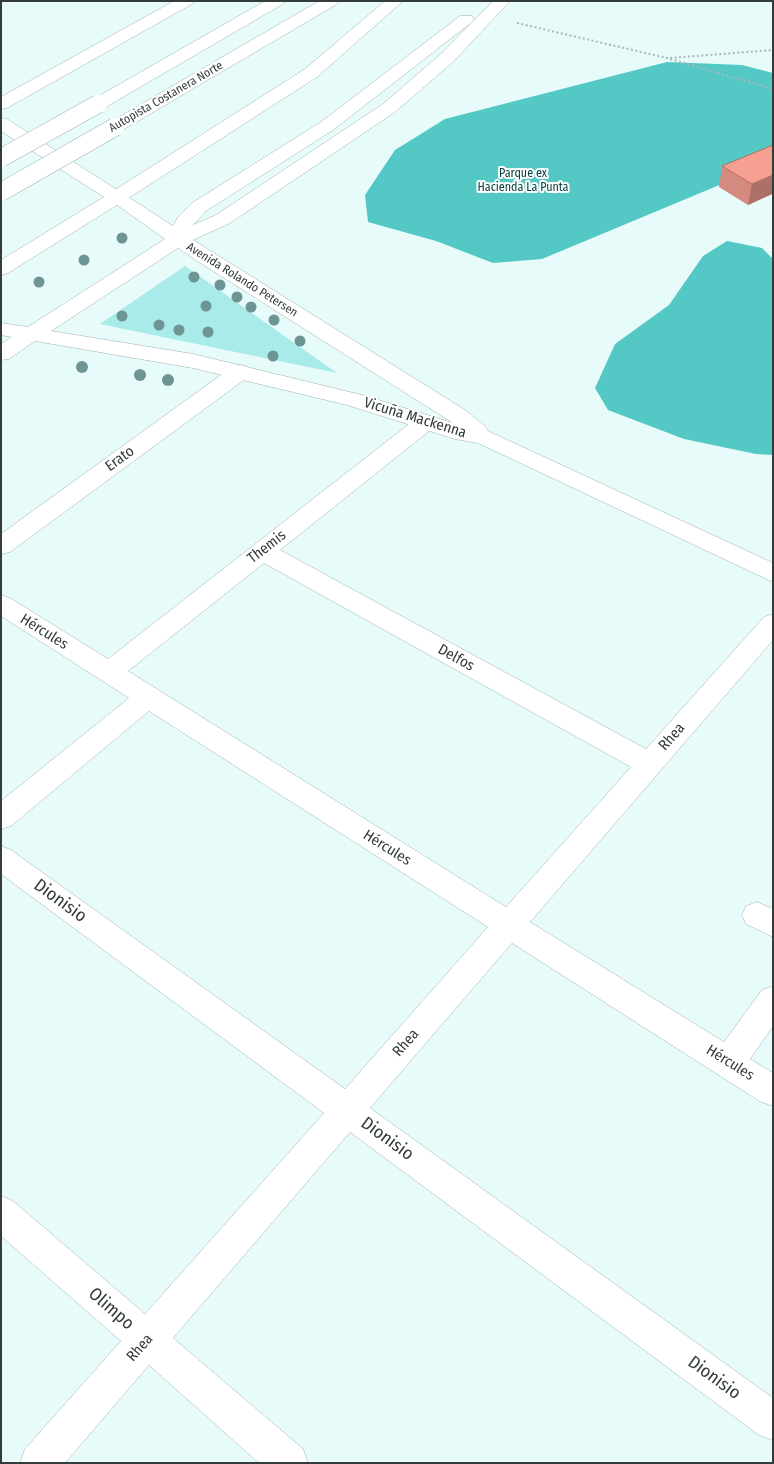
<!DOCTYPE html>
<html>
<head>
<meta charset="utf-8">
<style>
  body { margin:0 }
  #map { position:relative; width:774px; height:1464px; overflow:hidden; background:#e7fbfa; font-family:"Fira Sans Condensed",sans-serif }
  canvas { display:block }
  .frame { position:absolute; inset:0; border:2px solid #343c3b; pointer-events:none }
</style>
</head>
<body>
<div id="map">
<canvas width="774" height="1464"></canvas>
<div class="frame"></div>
</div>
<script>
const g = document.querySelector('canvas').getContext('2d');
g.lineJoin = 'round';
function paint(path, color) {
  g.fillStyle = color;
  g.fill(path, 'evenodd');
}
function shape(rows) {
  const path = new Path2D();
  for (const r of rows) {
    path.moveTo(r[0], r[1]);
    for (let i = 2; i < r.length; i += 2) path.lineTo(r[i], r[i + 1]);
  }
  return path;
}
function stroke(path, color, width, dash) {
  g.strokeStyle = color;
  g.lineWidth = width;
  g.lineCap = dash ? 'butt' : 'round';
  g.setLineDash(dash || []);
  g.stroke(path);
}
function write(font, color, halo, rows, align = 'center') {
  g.font = font + ' "Fira Sans Condensed",sans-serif';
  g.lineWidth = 4;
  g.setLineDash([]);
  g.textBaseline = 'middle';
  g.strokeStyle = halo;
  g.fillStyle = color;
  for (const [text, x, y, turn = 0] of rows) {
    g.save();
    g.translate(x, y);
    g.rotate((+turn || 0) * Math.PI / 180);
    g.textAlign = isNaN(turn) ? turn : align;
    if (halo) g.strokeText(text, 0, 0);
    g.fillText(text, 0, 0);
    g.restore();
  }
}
paint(shape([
  [185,266,337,373,100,324]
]), '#a8ebe8');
paint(shape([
  [667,62,742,65,773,73,773,161,717,186,542,259,493,263,436,241,368,222,365,195,395,150,445,119],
  [727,241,762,248,773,259,773,455,756,454,684,439,608,410,595,388,615,344,669,305,703,256]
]), '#53c8c5');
const street = shape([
  [240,365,248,367,251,372,248,377,10,552,1,554,1,534,232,367,240,365],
  [426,415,434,417,437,422,434,427,280,550,646,749,764,617,773,614,773,640,530,922,724,1042,762,990,773,986,773,1026,750,1059,773,1073,773,1106,761,1102,512,943,370,1108,773,1398,773,1440,759,1435,350,1132,173,1338,303,1449,308,1463,259,1463,149,1365,65,1463,20,1463,25,1449,121,1341,1,1236,1,1196,13,1201,145,1314,324,1113,1,874,1,846,11,850,345,1089,488,927,149,711,11,826,1,829,1,801,129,698,1,616,1,595,10,598,108,659,418,417,426,415],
  [264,563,631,767,506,907,128,671,264,563],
  [757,902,773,909,773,937,746,924,742,915,746,906,757,902]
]);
const secondary = shape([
  [493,1,510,1,454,61,395,112,230,223,193,240,465,410,485,426,488,431,773,563,773,582,478,443,455,439,347,405,193,368,35,341,9,359,1,360,1,344,12,337,1,335,1,323,28,327,165,239,117,205,8,273,1,275,1,260,104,197,1,131,1,118,7,119,173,226,178,217,192,203,321,122,460,16,472,16,474,19,472,22,333,130,206,211,193,225,216,215,383,104,442,53,493,1],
  [178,248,199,262,453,423,362,395,193,354,51,331,178,248]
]);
const highway = shape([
  [174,1,194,1,192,4,7,108,1,109,1,97,174,1],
  [265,1,285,1,283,4,104,108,98,109,92,108,89,104,92,100,265,1],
  [319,1,339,1,337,4,121,131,115,132,109,131,106,127,109,123,319,1],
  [385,1,403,1,317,77,124,201,117,203,110,201,107,197,110,193,305,69,385,1]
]);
stroke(street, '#9eb1b0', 1);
stroke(secondary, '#9eb1b0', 1);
stroke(highway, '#9eb1b0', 1);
stroke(shape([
  [517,23,667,58,773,89],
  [670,58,773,50]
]), '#aab9b8', 2, [2, 2.5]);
paint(street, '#fff');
paint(secondary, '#fff');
paint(highway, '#fff');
const highwayBridge = shape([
  [1,158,98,104],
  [1,192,115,127]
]);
stroke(highwayBridge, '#9eb1b0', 19, []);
stroke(highwayBridge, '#fff', 18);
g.fillStyle = '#6d9594';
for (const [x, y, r] of [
  [122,238,5.5],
  [84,260,5.5],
  [194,277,5.5],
  [39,282,5.5],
  [220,285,5.5],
  [237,297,5.5],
  [206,306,5.5],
  [251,307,5.5],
  [122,316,5.5],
  [274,320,5.5],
  [159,325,5.5],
  [179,330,5.5],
  [208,332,5.5],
  [300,341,5.5],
  [273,356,5.5],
  [82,367,6],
  [140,375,6],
  [168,380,6]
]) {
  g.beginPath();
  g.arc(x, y, r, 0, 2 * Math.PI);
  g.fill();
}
paint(shape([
  [773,145,773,195,772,194,748,205,719,187,722,166]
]), '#d48a7e');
paint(shape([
  [773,175,773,189,772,194,748,205,752,184]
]), '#ac7066');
const building = shape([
  [773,145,773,175,752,184,722,166,773,145]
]);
paint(building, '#f6a092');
stroke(building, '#ac7066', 1);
write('12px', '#343c3b', '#fff', [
  ["Autopista Costanera Norte",166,97,-30],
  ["Avenida Rolando Petersen",242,280,32]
]);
write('12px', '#0a4140', '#fff', [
  ["Parque ex",523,174],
  ["Hacienda La Punta",523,188]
]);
write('15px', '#343c3b', '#fff', [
  ["Vicuña Mackenna",415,418,17],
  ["Erato",120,459,-36],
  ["Themis",267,547,-38],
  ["Hércules",44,632,32],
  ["Delfos",456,658,29],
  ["Rhea",672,737,-49],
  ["Hércules",387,848,32],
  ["Rhea",406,1043,-49],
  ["Hércules",730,1063,32],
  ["Rhea",140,1348,-49]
]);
write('18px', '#343c3b', '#fff', [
  ["Dionisio",60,901,36],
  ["Dionisio",387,1139,36],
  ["Olimpo",111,1309,41],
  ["Dionisio",714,1378,36]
]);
</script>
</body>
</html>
